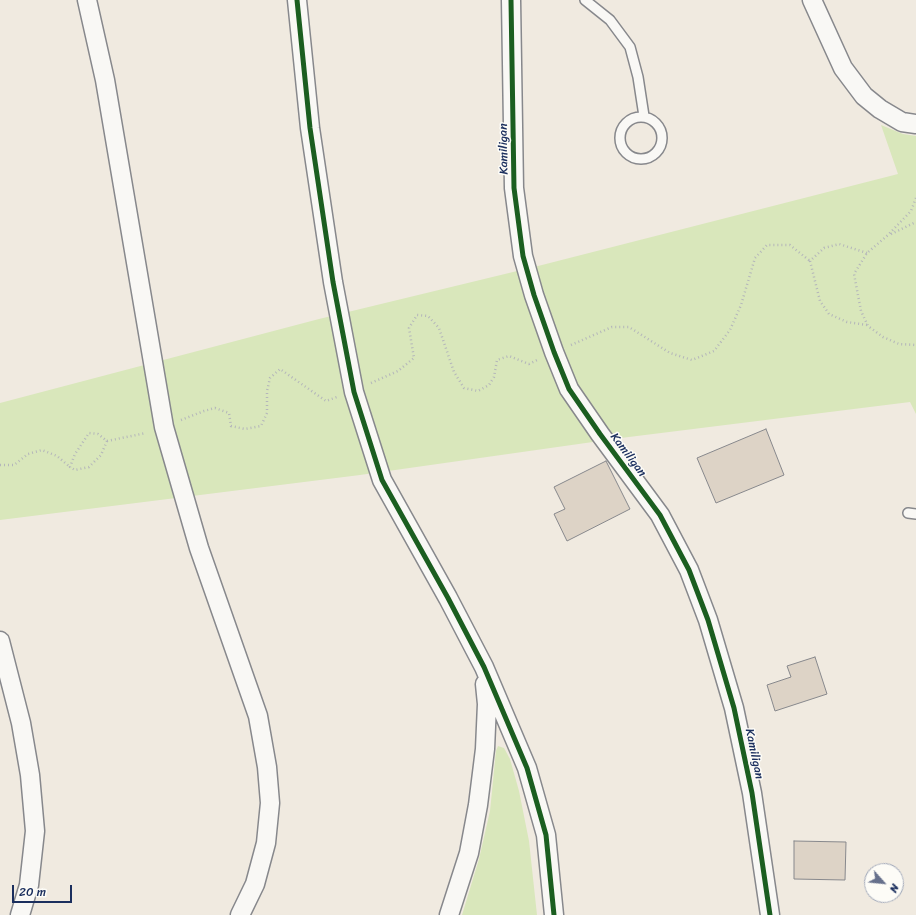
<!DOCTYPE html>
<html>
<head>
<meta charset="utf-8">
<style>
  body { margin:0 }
  #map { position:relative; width:916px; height:915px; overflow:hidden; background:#f0eae0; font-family:Sriracha,sans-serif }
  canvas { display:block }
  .north { position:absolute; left:864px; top:863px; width:40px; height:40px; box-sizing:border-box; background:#fdfcf7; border:1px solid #a3aaba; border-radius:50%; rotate:117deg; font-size:11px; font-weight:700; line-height:16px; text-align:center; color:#1b2f5e }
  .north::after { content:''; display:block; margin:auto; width:14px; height:18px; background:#66708c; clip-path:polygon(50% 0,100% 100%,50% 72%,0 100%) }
  .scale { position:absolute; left:12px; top:885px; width:60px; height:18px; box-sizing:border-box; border:2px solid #1b2f5e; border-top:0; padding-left:5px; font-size:12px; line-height:14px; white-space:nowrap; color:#1b2f5e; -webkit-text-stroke:3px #fdfcf7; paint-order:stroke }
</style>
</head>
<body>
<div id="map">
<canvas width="916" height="915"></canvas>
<div class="north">N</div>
<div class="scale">20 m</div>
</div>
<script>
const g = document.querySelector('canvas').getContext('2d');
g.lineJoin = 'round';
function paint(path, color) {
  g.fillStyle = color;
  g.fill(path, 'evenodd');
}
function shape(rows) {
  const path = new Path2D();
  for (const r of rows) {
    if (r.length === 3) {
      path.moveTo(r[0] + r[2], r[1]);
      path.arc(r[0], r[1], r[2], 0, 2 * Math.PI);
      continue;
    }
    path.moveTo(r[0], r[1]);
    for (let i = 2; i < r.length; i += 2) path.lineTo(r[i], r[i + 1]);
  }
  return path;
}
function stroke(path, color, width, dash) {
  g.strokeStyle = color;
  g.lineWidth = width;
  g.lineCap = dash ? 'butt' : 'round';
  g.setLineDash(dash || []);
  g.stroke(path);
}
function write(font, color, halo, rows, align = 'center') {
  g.font = font + ' Sriracha,sans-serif';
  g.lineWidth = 3;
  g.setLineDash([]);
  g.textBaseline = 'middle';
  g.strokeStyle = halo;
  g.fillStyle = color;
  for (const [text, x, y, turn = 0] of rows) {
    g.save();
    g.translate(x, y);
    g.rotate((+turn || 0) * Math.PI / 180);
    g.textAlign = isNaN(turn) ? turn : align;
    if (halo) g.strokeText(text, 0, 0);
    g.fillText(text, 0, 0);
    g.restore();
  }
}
paint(shape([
  [881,125,903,134,916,136,916,414,910,402,621,438,360,475,0,520,0,403,319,319,542,265,898,174],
  [498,746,504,748,510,759,519,791,529,841,537,915,462,915,479,859,490,811,496,751]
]), '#d9e7bb');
const building = shape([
  [766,429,784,475,716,503,697,458,766,429],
  [606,461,630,509,567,541,554,514,565,509,554,487,606,461],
  [815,657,827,694,775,711,767,685,791,677,787,666,815,657],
  [794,841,846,842,845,880,794,879,794,841]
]);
paint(building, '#ddd3c6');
stroke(building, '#87888c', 1);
const service = shape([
  [585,0,610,20,630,47,638,77,644,116],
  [641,138,21],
  [908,513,916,514]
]);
const minor = shape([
  [87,0,105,80,164,427,199,548,258,716,267,767,270,803,266,843,255,884,240,915],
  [297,0,310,128,333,282,354,392,382,480,448,598,484,667,527,768,546,835,554,915],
  [511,0,514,188,523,256,534,295,554,352,569,389,600,434,660,515,689,570,708,620,734,708,752,793,770,915],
  [812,0,843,68,864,96,880,109,902,122,916,124],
  [0,641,21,723,30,775,35,831,29,885,20,915],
  [449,915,469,853,478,805,485,749,487,704,485,684]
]);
stroke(service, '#87888c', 12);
stroke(minor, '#87888c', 21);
stroke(shape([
  [916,198,911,211,888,235,867,253,854,274,861,311,868,326,883,337,899,344,916,345],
  [891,234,916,222],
  [867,325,847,322,829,314,820,301,810,261,824,248,839,244,867,253],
  [571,345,612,327,629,327,670,353,692,360,714,351,730,330,741,305,755,258,767,245,790,245,810,261],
  [371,383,398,371,414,358,409,328,417,315,428,316,439,328,454,372,464,388,478,391,489,385,494,377,497,360,509,356,529,364,537,360],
  [181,420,204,411,215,408,229,413,231,426,245,429,261,426,267,413,267,391,270,378,280,369,326,401,337,397],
  [107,441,101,455,89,467,75,470,70,467,75,454,89,433,98,434,107,441,146,433],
  [0,465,14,465,28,454,42,450,57,456,70,467]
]), '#b4b6ba', 2.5, [1, 3]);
stroke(service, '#f9f8f5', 9);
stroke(minor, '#f9f8f5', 18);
stroke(shape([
  [297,0,310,128,333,282,354,392,382,480,448,598,484,667,527,768,546,835,554,915],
  [511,0,514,188,523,256,534,295,554,352,569,389,600,434,660,515,689,570,708,620,734,708,752,793,770,915]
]), '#1b5e20', 5);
write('12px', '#1b2f5e', '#fdfcf7', [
  ["Kamiligan",504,149,-91],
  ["Kamiligan",628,455,53],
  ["Kamiligan",754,754,78]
]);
</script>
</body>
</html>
